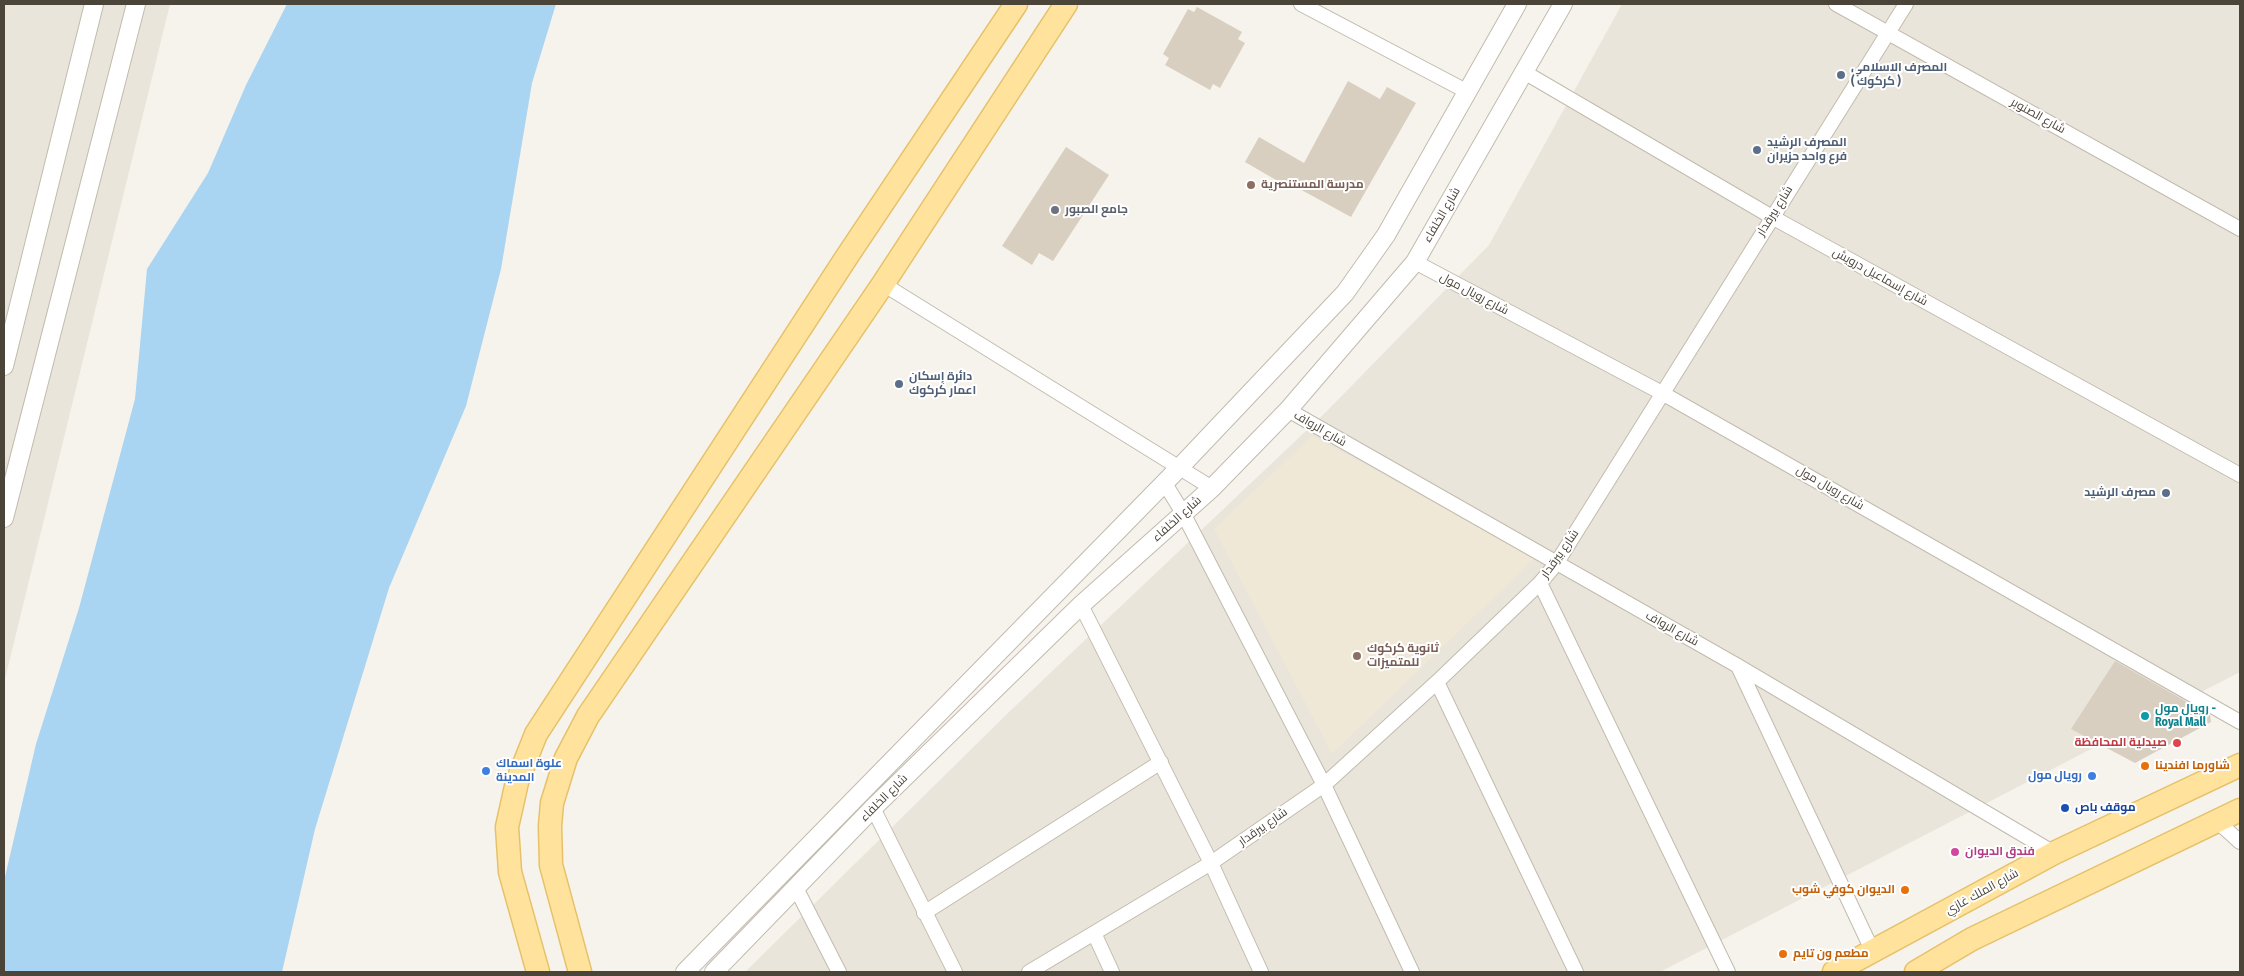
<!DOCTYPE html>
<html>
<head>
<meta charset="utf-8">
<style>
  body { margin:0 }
  #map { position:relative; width:2244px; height:976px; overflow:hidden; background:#f6f3ec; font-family:"Fira Sans Condensed",sans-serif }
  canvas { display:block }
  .frame { position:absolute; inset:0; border:5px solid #4b4439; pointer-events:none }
</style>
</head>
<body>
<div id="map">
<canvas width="2244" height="976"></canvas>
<div class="frame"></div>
</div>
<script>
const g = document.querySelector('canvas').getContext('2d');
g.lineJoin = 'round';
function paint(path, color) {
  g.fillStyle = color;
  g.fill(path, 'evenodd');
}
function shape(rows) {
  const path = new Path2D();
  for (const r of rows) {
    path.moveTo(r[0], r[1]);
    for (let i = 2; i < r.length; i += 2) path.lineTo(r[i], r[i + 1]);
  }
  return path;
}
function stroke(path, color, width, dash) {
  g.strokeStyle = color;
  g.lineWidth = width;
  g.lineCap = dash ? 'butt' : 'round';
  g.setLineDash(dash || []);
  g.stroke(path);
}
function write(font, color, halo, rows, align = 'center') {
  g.font = font + ' "Fira Sans Condensed",Cairo,sans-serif';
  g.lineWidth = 4;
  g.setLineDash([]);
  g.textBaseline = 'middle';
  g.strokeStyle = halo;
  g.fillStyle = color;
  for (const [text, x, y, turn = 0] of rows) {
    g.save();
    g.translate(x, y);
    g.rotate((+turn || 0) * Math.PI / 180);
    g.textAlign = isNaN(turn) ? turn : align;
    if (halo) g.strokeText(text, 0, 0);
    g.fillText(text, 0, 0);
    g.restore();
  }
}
paint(shape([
  [4,4,170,4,4,683],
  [1622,4,2240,4,2240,672,1660,972,745,972,1009,712,1326,412,1489,245]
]), '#eae5da');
paint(shape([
  [1312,436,1536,557,1332,754,1214,529]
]), '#efe8d6');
paint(shape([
  [287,4,556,4,532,83,501,269,466,406,389,588,315,829,282,972,4,972,4,881,36,744,79,608,135,399,147,269,208,173,246,85]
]), '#a9d4f2');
paint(shape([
  [1197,7,1242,32,1238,39,1245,43,1220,88,1213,84,1210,90,1165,65,1169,58,1163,54,1188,9,1194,12],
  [1348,81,1380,99,1387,87,1416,103,1351,217,1285,181,1283,184,1245,162,1259,137,1304,163],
  [1066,147,1109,175,1053,261,1039,253,1032,265,1002,246],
  [2115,661,2210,715,2211,722,2135,763,2071,729]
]), '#d8cfc1');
const minor = shape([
  [1301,4,1466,91],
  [1836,4,2240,229],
  [1524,72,1772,217,2240,475],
  [1415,262,1662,393,2240,722],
  [883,284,1212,488],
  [1288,410,1738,666,2054,853],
  [1164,482,1183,513,1324,785,1412,972],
  [1540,583,1728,972],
  [1081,605,1211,863,1261,972],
  [1738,666,1873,952],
  [1437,682,1576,972],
  [873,808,955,972],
  [2217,821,2240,842],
  [796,888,839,972],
  [924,913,1161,762],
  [1094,933,1112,972],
  [1029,972,1211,863,1324,785,1437,682,1540,583,1556,564,1906,4]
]);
const tertiary = shape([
  [4,366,94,4],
  [4,518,136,4],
  [685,972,1180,467,1345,293,1386,235,1517,4],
  [714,972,873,808,1081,605,1212,488,1288,410,1415,262,1563,4]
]);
const primary = shape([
  [538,972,510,872,507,827,517,782,536,734,848,255,1016,4],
  [580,972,551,865,550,826,552,803,566,758,588,716,883,284,1066,4],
  [1834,972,2054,853,2240,765],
  [1916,972,1972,939,2240,810]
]);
stroke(minor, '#c2bbae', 16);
stroke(tertiary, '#c2bbae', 20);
stroke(primary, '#e6c16a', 25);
stroke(minor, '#fff', 14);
stroke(tertiary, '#fff', 18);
stroke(primary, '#ffe39c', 22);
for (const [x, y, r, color] of [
  [1841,75,5,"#5c6f8a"],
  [1757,150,5,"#5c6f8a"],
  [1251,185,5,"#8d6e63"],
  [1055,210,5,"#6b7280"],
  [899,384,5,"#5c6f8a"],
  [2166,493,5,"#5c6f8a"],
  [1357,656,5,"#8d6e63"],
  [2145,716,5,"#0f9aa8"],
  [2177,743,5,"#e0444e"],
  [2145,766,5,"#e8710a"],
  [486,771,5,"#3f7fe0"],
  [2092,776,5,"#3f7fe0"],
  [2065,808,5,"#1a4fb4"],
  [1955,852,5,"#d1479c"],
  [1905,890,5,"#e8710a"],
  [1783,954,5,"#e8710a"]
]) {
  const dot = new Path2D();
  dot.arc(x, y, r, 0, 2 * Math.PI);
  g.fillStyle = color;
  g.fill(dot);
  stroke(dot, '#fff', 2);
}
write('bold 12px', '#4e5e75', '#fff', [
  ["المصرف الاسلامي",1851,68],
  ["( كركوك )",1851,82],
  ["المصرف الرشید",1767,143],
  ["فرع واحد حزیران",1767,157],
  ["دائرة إسكان",909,377],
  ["اعمار كركوك",909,391],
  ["مصرف الرشيد",2156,493,"right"]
], 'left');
write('12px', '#4b4439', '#fff', [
  ["شارع الصنوبر",2038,116,29],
  ["شارع بيرقدار",1775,211,-58],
  ["شارع الخلفاء",1442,215,-60],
  ["شارع إسماعيل درويش",1880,277,29],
  ["شارع رويال مول",1474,294,28],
  ["شارع الرواف",1320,429,30],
  ["شارع رويال مول",1830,488,30],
  ["شارع الخلفاء",1177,519,-42],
  ["شارع بيرقدار",1560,554,-55],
  ["شارع الرواف",1672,629,29],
  ["شارع الخلفاء",884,798,-45],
  ["شارع بيرقدار",1263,827,-35],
  ["شارع الملك غازي",1982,892,-29]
]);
write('bold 12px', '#785e54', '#fff', [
  ["مدرسة المستنصرية",1261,185],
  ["ثانوية كركوك",1367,649],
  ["للمتميزات",1367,663]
], 'left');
write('bold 12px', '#5b616d', '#fff', [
  ["جامع الصبور",1065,210]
], 'left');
write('bold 12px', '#0d838f', '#fff', [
  ["رويال مول -",2155,709],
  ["Royal Mall",2155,723]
], 'left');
write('bold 12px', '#be3a42', '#fff', [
  ["صيدلية المحافظة",2167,743]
], 'right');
write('bold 12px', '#366cbe', '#fff', [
  ["علوة اسماك",496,764],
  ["المدينة",496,778],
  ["رويال مول",2082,776,"right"]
], 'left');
write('bold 12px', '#c56008', '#fff', [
  ["شاورما افندينا",2155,766],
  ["الديوان كوفي شوب",1895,890,"right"],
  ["مطعم ون تايم",1793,954]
], 'left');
write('bold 12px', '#164399', '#fff', [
  ["موقف باص",2075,808]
], 'left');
write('bold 12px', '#b23c85', '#fff', [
  ["فندق الديوان",1965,852]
], 'left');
</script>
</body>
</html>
